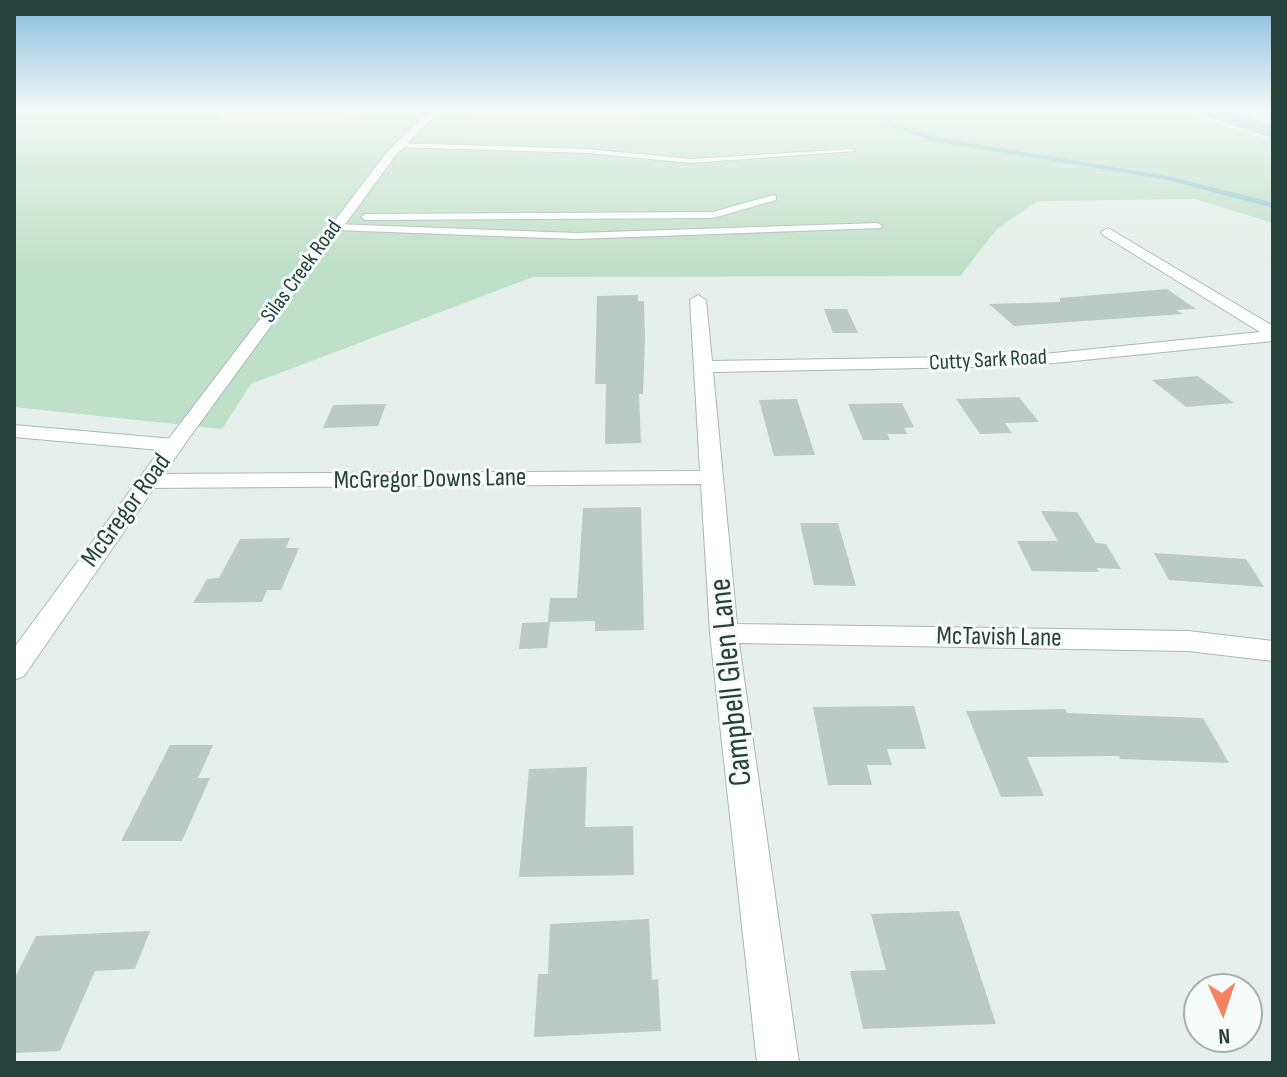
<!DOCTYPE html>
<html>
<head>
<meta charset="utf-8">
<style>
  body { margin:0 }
  #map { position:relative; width:1287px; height:1077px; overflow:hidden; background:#e6efeb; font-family:"Sofia Sans Condensed",sans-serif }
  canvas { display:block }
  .frame { position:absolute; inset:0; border:16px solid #24423a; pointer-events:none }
  .north { position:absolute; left:1183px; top:973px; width:80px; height:80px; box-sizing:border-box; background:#f7fbf9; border:2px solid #a3b1ad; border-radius:50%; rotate:177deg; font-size:22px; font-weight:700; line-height:32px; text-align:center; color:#24423a }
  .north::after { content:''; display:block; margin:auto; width:28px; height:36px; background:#f4845f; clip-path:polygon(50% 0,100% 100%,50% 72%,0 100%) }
</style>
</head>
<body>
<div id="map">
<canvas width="1287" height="1077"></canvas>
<div class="frame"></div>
<div class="north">N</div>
</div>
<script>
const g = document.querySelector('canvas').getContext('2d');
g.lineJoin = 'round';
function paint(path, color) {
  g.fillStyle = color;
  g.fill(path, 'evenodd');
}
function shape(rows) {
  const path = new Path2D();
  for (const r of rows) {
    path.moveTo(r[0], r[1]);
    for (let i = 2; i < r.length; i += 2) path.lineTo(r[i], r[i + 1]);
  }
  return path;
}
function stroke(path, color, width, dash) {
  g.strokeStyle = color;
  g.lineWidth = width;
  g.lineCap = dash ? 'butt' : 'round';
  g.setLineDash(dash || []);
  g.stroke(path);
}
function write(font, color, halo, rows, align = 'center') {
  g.font = font + ' "Sofia Sans Condensed",sans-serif';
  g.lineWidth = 6;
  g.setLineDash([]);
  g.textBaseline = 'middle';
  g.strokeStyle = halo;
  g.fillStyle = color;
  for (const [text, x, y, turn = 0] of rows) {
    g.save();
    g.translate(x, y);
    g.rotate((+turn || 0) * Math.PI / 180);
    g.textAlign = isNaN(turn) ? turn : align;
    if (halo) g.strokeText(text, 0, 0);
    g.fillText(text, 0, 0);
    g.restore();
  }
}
paint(shape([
  [14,111,211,111,224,121,360,119,366,111,470,111,466,117,615,118,674,111,1177,111,1273,141,1273,223,1195,199,1038,201,997,229,960,276,533,277,251,384,222,429,14,407]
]), '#bfe0c8');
stroke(shape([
  [884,111,891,125,938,140,1168,178,1221,192]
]), '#8ec9d4', 4);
stroke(shape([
  [1213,190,1273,205]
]), '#8ec9d4', 5);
paint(shape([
  [1196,111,1226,111,1273,125,1273,138,1199,115,1196,111]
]), '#8ec9d4');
paint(shape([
  [1167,289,1196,309,1176,310,1183,314,1014,326,989,304,1060,302,1060,298],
  [638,295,638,301,644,301,645,338,643,394,639,394,641,443,605,444,606,384,595,384,597,296],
  [824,309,847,309,858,333,833,333],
  [1198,376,1234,403,1186,407,1152,380],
  [1019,397,1039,422,1005,423,1012,433,980,434,956,399],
  [797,399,815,455,774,456,759,400],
  [902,403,914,427,904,428,907,434,887,434,890,440,863,440,848,404],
  [386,404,378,426,323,428,333,405],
  [641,507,644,630,595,631,595,621,548,622,550,598,577,598,583,508],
  [1041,511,1077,512,1096,543,1106,544,1121,569,1097,568,1099,572,1032,571,1017,541,1058,541],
  [800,523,838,523,856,586,814,585],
  [290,538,286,548,299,548,281,590,267,590,262,602,193,603,207,579,219,578,240,539],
  [1154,553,1246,559,1264,587,1169,580],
  [550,622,547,648,519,649,522,623],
  [914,706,926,749,887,749,892,765,867,765,872,785,828,785,813,707],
  [1065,709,1067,713,1203,718,1229,763,1120,759,1119,756,1027,757,1044,796,1001,797,966,711],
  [170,745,213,745,198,778,210,778,182,841,121,841],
  [587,767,585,827,633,826,634,875,519,877,529,769],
  [959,911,996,1024,863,1029,850,971,886,970,871,914],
  [649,919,652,980,658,979,661,1031,534,1037,538,974,548,974,550,924],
  [150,931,135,969,95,971,60,1051,14,1053,14,979,36,936]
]), '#bbcac4');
const lane = shape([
  [399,143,588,149,691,159,851,149,855,151,691,163,588,153,396,147,399,143],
  [773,195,776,196,776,200,713,218,365,220,361,217,365,214,713,212,773,195],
  [878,223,882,226,881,228,576,239,335,230,331,227,335,224,576,233,878,223]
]);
const street = shape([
  [435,111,447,111,428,122,395,156,181,449,167,449,164,445,167,441,387,152,422,118,435,111],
  [1108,228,1273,326,1273,341,1024,366,713,372,737,624,1188,631,1273,641,1273,661,1188,651,739,643,799,1063,757,1063,710,633,701,484,148,488,137,481,148,474,700,471,690,300,698,295,706,300,712,361,1024,356,1260,332,1103,235,1101,232,1108,228]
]);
const secondary = shape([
  [14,425,174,439,184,445,24,676,14,680,14,648,160,450,14,437,14,425]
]);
stroke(lane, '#a8b8b2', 2);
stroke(street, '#a8b8b2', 2);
stroke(secondary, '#a4bbb3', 2);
paint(lane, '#fff');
paint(street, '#fff');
paint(secondary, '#fff');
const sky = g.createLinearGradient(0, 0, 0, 262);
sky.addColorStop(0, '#84bce0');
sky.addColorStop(0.42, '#f4f8f6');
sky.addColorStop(1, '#f4f8f600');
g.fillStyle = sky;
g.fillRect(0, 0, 1287, 262);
write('22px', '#24423a', '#f7fbf9', [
  ["Silas Creek Road",302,272,-54],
  ["Cutty Sark Road",988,361,-3]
]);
write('26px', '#24423a', '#f7fbf9', [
  ["McGregor Downs Lane",430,480,-1],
  ["McGregor Road",127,511,-54],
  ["McTavish Lane",999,638,1]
]);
write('32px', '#24423a', '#f7fbf9', [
  ["Campbell Glen Lane",732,682,-96]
]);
</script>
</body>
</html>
